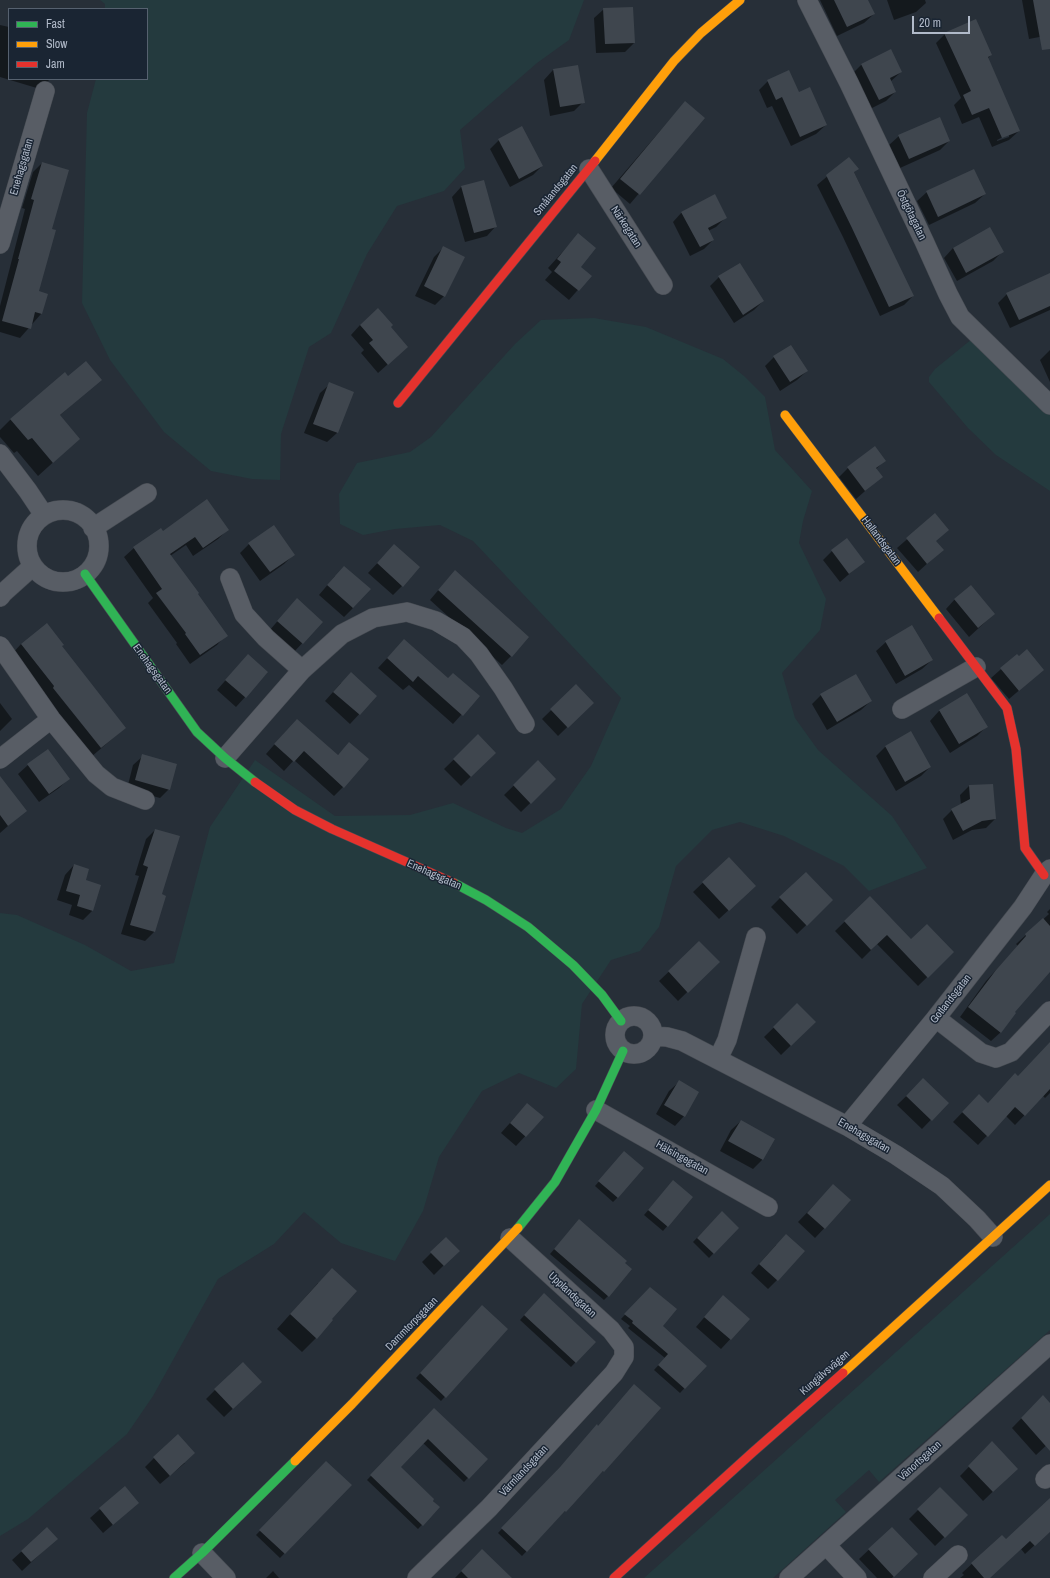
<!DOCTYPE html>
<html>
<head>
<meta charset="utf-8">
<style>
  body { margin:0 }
  #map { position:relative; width:1050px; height:1578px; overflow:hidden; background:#272f38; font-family:"Archivo Narrow",sans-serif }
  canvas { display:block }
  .legend { position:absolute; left:8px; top:8px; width:140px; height:72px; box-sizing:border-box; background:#1a2533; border:1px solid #56616f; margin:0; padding:5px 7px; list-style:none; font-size:12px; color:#b1bac9 }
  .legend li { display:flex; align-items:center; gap:8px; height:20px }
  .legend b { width:20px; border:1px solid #56616f }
  .scale { position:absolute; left:912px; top:16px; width:58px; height:18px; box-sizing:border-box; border:2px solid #b1bac9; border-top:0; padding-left:5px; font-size:12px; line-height:14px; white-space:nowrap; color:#b1bac9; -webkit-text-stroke:3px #1a2533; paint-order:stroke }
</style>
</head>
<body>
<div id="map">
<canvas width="1050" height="1578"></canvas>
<ul class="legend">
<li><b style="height:5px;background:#30b455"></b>Fast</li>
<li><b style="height:5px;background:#ff9f0a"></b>Slow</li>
<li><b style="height:5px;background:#e5322d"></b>Jam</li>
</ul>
<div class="scale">20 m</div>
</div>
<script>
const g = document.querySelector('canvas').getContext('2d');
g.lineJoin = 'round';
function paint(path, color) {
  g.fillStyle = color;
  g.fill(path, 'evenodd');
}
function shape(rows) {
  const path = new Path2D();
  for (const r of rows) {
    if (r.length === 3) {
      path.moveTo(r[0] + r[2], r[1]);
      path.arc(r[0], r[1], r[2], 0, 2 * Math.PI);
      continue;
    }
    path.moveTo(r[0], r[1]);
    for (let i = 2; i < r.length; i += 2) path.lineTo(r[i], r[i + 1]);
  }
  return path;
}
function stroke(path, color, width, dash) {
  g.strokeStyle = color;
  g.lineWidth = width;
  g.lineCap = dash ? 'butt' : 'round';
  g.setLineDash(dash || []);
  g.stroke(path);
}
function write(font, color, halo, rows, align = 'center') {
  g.font = font + ' "Archivo Narrow",sans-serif';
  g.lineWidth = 3;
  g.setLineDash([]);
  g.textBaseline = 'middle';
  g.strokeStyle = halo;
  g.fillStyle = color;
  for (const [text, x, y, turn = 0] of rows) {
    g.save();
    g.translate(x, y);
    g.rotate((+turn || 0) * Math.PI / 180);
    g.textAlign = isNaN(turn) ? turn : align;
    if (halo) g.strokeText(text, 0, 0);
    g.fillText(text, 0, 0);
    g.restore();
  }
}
paint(shape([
  [100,0,584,0,569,40,537,63,460,130,465,168,444,191,397,206,367,254,331,333,309,347,281,434,280,480,252,479,211,471,164,432,110,360,82,303,87,113,96,79,147,79,147,9,105,9,105,4],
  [594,318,646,327,723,359,744,376,765,397,775,450,812,491,803,521,799,543,826,599,820,630,782,673,795,718,818,750,892,816,927,868,869,891,844,866,784,836,740,822,712,830,676,866,659,927,640,951,611,960,582,1004,576,1069,556,1088,519,1073,482,1091,439,1157,423,1211,395,1261,341,1243,304,1212,274,1244,218,1279,153,1396,127,1434,28,1519,0,1536,0,913,17,915,85,945,131,971,174,963,210,827,255,760,335,816,410,815,453,803,506,828,522,833,561,809,591,766,621,698,473,541,440,525,395,529,363,535,340,524,339,494,357,463,410,452,431,437,515,344,541,320],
  [972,339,1050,415,1050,491,996,455,968,428,929,382,929,377,935,369],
  [1050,1214,1050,1330,879,1482,869,1470,835,1500,846,1512,773,1578,644,1578]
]), '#243a3e');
paint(shape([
  [820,0,867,0,874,14,864,23,837,36],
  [887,0,925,0,926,3,916,12,894,20],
  [1022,0,1050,0,1050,35,1029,39],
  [604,9,634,43,625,52,596,53,594,18],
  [0,25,9,27,9,79,50,79,40,89,0,77],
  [945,34,991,55,988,58,1019,131,1009,140,992,147,979,117,962,124,954,105,961,98,936,43],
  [1009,134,1009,137,997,141,997,140],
  [862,64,901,72,890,82,895,92,886,101,870,109,852,74],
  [577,66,583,102,574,111,550,116,544,80,553,70],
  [768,81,798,94,826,125,816,134,791,146,772,106,767,108,759,90],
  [685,102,703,118,630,204,611,188],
  [899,136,949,141,940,150,900,168,889,145],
  [499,140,542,166,533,175,510,187,490,149],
  [849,158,854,172,913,296,904,305,880,316,843,237,817,185],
  [42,163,50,229,38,292,41,314,20,338,0,332,0,306,25,209,22,208,33,172],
  [483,181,496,226,487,236,465,242,452,197,461,187],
  [927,192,985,194,975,203,929,225,917,201],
  [682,212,725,218,716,227,708,231,713,240,704,249,690,256,673,222],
  [578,235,579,267,590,276,569,300,545,280,552,272,548,268],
  [443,248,444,296,435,305,415,296,434,257],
  [953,248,1002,252,993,261,957,281,944,258],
  [1050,274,1050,310,1010,328,998,303,1007,294],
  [719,277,763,301,754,310,734,323,710,286],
  [360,325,389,327,407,347,378,373,361,353,364,350,351,335],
  [1050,350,1050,382,1040,360],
  [774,357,807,371,797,380,780,391,765,366],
  [68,377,100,380,59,416,79,439,38,476,17,451,14,453,0,437,0,430,11,419],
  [330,384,353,393,337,433,327,442,304,433,320,393],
  [885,460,876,469,881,477,856,499,839,477,848,468],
  [935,515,935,542,942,550,918,572,897,548],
  [227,530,218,539,193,556,186,545,170,556,226,635,217,645,190,664,176,644,177,643,148,603,153,598,124,557,134,548],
  [249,544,293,555,284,564,260,581,240,553],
  [832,551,863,562,840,582,823,560],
  [385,555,402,586,393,595,368,573],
  [335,576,353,608,344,617,319,595],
  [446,581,511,656,502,665,430,600],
  [955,599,994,614,969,637,946,609],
  [288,609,322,622,293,653,269,631],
  [404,640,448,680,478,696,453,724,409,685,403,690,378,668],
  [886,642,932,660,922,669,896,684,876,651],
  [21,644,61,646,125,728,91,757,12,654],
  [1017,655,1043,670,1009,699,991,678],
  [239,665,267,673,236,707,217,690],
  [341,683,376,696,350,724,325,701],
  [576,686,592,703,558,736,542,719],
  [821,695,871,701,861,710,827,730,812,704],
  [966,695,986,727,977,736,950,753,930,721,939,711],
  [0,703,12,719,0,731],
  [288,729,337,756,350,743,343,787,334,796,294,760,284,771,266,754],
  [910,733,930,767,921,776,896,791,876,756,885,747],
  [478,736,495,753,461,786,444,769],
  [47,750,68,779,59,788,39,802,18,774,28,765],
  [143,756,169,789,160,798,127,789,133,765],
  [538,762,555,779,521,812,504,795],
  [969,786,995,819,986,828,972,830,953,840,943,819,952,810,961,805,960,795],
  [0,787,25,811,0,833],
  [155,830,161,895,154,932,145,941,121,934,139,876,135,875,146,839],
  [729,858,745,895,719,919,693,892],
  [74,865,84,880,93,910,83,920,69,915,72,905,57,900,65,875],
  [870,897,911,940,953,952,918,986,877,944,862,959,835,931],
  [780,898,832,900,797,934,771,907],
  [1050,909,1050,967,1013,1012,1001,1032,991,1041,960,1017,986,981,1018,946,1016,944,1049,914,1047,912],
  [699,943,718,962,678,1001,659,981],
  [797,1005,815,1022,781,1055,764,1037],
  [1050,1048,1050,1093,1045,1098,1043,1096,1015,1125,1006,1116,978,1145,953,1122,979,1095,988,1104],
  [923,1080,947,1103,922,1129,897,1105],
  [679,1082,684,1116,675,1126,656,1114,669,1091],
  [527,1104,543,1117,516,1146,501,1133],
  [741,1121,774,1139,762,1160,753,1169,720,1151,731,1130],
  [620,1157,618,1197,613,1202,595,1186],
  [669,1186,692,1197,663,1231,644,1215],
  [824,1195,850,1201,815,1238,798,1222],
  [722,1212,738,1228,709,1258,693,1242],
  [575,1225,608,1296,604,1300,550,1254],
  [446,1238,458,1251,434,1275,422,1262],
  [776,1245,777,1280,768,1289,751,1273],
  [318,1283,330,1319,316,1338,302,1352,277,1329],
  [650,1288,662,1327,705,1366,680,1393,654,1370,665,1358,628,1328,630,1326,621,1319],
  [540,1298,595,1342,571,1367,520,1320],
  [714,1306,749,1319,721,1349,696,1327],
  [478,1311,507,1329,441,1401,416,1378],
  [215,1390,251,1391,224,1417,206,1399],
  [1043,1396,1050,1405,1050,1442,1036,1455,1012,1428],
  [659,1408,603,1471,522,1556,498,1533,598,1427],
  [430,1414,486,1459,464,1482,423,1443,400,1467,439,1507,418,1529,367,1480],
  [992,1443,1007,1478,983,1501,960,1476],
  [154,1458,185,1463,160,1484,145,1467],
  [326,1462,350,1485,280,1558,256,1535],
  [125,1487,138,1503,103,1533,90,1518],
  [940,1488,967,1515,935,1546,909,1519],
  [1050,1499,1050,1531,1025,1554,1021,1549,989,1578,960,1578,964,1575,962,1573,1002,1536,1006,1541],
  [892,1528,916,1554,892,1578,877,1578,859,1559],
  [56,1539,22,1571,12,1560,22,1551],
  [482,1550,503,1578,455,1578],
  [273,1571,279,1578,266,1578]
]), '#0007');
paint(shape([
  [834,0,868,0,875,14,847,27],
  [1033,0,1050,0,1050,49,1042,50],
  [633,7,635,43,605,44,603,8],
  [976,19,992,55,988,57,1020,131,1002,138,989,108,972,115,963,95,971,91,944,33],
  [891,49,902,72,890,78,896,92,879,100,861,64],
  [578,65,585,103,560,107,553,69],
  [789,70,799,92,810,87,827,125,800,137,782,97,776,100,767,80],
  [685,101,705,118,640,195,620,179],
  [940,117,950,141,909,159,898,135],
  [522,126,543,166,519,179,498,139],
  [849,157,859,169,854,172,914,296,889,307,852,228,826,175],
  [42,162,69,170,52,229,56,230,39,291,48,294,42,314,35,312,31,329,2,321,19,259,18,259,34,200,31,199],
  [974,169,986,194,938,217,926,191],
  [484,180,497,227,474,233,461,186],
  [715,194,727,218,708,228,714,240,700,247,681,212],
  [990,227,1004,252,966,273,953,248],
  [578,233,596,248,581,267,592,276,579,291,554,271,561,262,557,259],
  [443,246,465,257,445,297,424,286],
  [740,263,764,301,743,315,718,276],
  [1050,273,1050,306,1019,320,1006,293],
  [378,308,393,325,391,327,408,347,388,365,369,343,373,340,360,325],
  [791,345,808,371,790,382,773,356],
  [86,361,102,380,60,415,80,439,53,463,32,438,28,440,10,419,65,372,68,376],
  [329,382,354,392,338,433,313,424],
  [875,446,886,461,876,468,883,477,865,491,847,467],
  [207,499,229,530,203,548,195,537,170,554,199,593,198,594,228,636,200,655,185,634,186,633,156,593,162,589,133,547,161,528,163,531],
  [935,513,949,530,936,541,944,550,927,564,906,538],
  [274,525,295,555,270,572,248,543],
  [847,538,865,562,849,574,831,550],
  [394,544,420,567,403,587,377,563],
  [344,566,371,589,353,608,327,585],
  [455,570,529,637,512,657,438,590],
  [971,585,995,614,978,628,954,599],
  [297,598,323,622,303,644,277,621],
  [47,623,64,645,62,646,126,728,101,748,53,688,54,686,21,644],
  [912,625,933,660,905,676,885,641],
  [404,639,448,678,453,673,480,696,463,716,418,676,413,682,387,658],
  [1027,649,1044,670,1019,691,1000,668,1017,654,1019,656],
  [248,654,268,672,246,698,225,680],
  [351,672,377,696,360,715,333,692],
  [856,674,872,701,837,722,820,694],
  [576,684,594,703,568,728,550,709],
  [967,693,988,727,959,744,939,710],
  [297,719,338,755,349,742,369,759,344,788,304,751,294,762,274,744],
  [911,731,931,767,905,782,885,746],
  [478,734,496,753,471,777,453,759],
  [48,749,70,779,49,794,27,764],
  [142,754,177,764,170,790,135,780],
  [538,760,556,779,531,804,513,785],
  [0,776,27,811,8,826,0,815],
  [993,784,996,819,982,821,963,831,951,809,970,799,969,785],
  [155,829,180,836,162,894,166,896,155,932,130,925,148,867,143,865],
  [729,857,756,886,729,911,702,882],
  [74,864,89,869,86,880,101,885,93,911,77,906,80,895,66,891],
  [806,872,833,900,807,926,779,897],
  [870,896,911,939,927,924,954,952,928,978,887,935,871,950,844,921],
  [1043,918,1050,926,1050,972,1015,1012,1016,1013,1001,1033,968,1007,996,970,1026,936,1025,934],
  [699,941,720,962,688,993,668,971],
  [797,1003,816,1022,791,1046,773,1027],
  [1050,1042,1050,1089,1025,1116,1015,1107,988,1137,962,1112,979,1094,988,1103,1015,1073,1018,1076],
  [923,1078,949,1103,932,1121,906,1096],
  [679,1080,699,1092,685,1117,664,1105],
  [527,1103,544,1117,526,1137,510,1123],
  [741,1120,775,1139,763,1160,728,1141],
  [624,1151,644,1168,618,1198,598,1181],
  [673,1180,693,1197,668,1227,648,1210],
  [833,1184,851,1200,825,1229,807,1213],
  [722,1211,739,1228,714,1254,697,1238],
  [579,1219,627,1261,625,1263,632,1269,609,1297,554,1249],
  [786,1234,805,1251,778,1281,759,1264],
  [446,1237,460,1251,444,1266,430,1252],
  [332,1268,357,1291,332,1319,333,1320,317,1339,290,1314],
  [650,1287,677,1309,663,1326,707,1366,685,1389,658,1365,668,1354,632,1323,633,1321,624,1314],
  [544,1293,596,1342,576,1363,524,1315],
  [723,1295,750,1319,731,1340,704,1317],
  [482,1305,508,1329,446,1398,420,1373],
  [243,1362,262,1382,233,1409,214,1389],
  [634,1384,661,1408,604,1472,603,1471,566,1512,565,1511,527,1552,501,1528,560,1467,597,1424,598,1426],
  [1043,1395,1050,1403,1050,1451,1021,1418],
  [434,1408,488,1459,469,1479,428,1439,401,1467,434,1499,433,1501,440,1507,423,1526,370,1475],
  [178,1434,195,1453,170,1476,153,1457],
  [992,1441,1018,1469,993,1492,968,1466],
  [326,1461,352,1485,285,1554,259,1530],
  [125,1486,139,1503,113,1525,99,1508],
  [940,1487,968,1515,945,1538,917,1509],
  [1050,1498,1050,1532,1035,1546,1030,1541,990,1578,984,1578,971,1563,1002,1535,1006,1539],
  [47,1527,58,1539,31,1562,21,1551],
  [892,1527,918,1554,894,1577,868,1549],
  [482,1549,512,1578,468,1578,461,1571]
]), '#3f464e');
const street = shape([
  [807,0,849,83,924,241,948,294,960,317,1050,405],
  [589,169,663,285],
  [0,244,45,91],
  [0,454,28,491,44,515],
  [63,546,36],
  [93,528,147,493],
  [230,578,244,614,266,638,302,670],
  [0,597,3,593,33,566],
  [0,646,51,719,96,774,112,787,145,800],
  [902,709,976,667],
  [225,758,302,670,342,634,373,618,407,612,436,621,463,637,479,654,503,688,525,724],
  [0,759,51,719],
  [634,1035,19],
  [936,1018,981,1053,996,1058,1011,1052,1050,1011],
  [653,1036,667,1037,682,1041,847,1126,896,1155,942,1186,977,1219,993,1237],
  [718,1059,727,1040,756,937],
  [596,1110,768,1207],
  [847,1126,936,1018,1023,907,1044,875,1050,869],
  [1045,1479,1050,1474],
  [826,1545,857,1578],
  [202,1553,226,1578],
  [417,1578,489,1508,614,1373,624,1357,624,1347,611,1330,510,1238],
  [789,1578,1050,1344],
  [933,1578,958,1555]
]);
const fast = shape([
  [85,574,197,732,225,758,255,782],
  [454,883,486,900,528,927,573,965,602,995,621,1021],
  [518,1228,555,1182,596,1110,623,1051],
  [174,1578,202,1553,295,1461]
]);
const slow = shape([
  [595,161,674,61,701,33,740,0],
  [785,415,939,618],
  [843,1373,1050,1185],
  [295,1461,352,1404,518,1228]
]);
const jam = shape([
  [398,403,595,161],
  [939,618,1007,708,1016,749,1025,848,1044,875],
  [255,782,295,810,332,829,454,883],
  [614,1578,753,1452,843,1373]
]);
stroke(street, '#464b52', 20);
stroke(fast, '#464b52', 10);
stroke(slow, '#464b52', 10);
stroke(jam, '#464b52', 10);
stroke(street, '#585d65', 19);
stroke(fast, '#30b455', 9);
stroke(slow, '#ff9f0a', 9);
stroke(jam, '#e5322d', 9);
write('11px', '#b1bac9', '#1a2533', [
  ["Enehagsgatan",22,167,-74],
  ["Smålandsgatan",556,190,-51],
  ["Östgötagatan",911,215,64],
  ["Närkegatan",626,227,57],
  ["Hallandsgatan",881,541,53],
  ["Enehagsgatan",152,669,54],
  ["Enehagsgatan",434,875,24],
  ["Gotlandsgatan",951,999,-52],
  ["Enehagsgatan",864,1136,30],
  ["Hälsingegatan",682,1158,29],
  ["Upplandsgatan",572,1295,43],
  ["Dammtorpsgatan",412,1324,-46],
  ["Kungälvsvägen",825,1373,-41],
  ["Vänortsgatan",920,1461,-42],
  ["Värmlandsgatan",524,1471,-47]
]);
</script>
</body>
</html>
